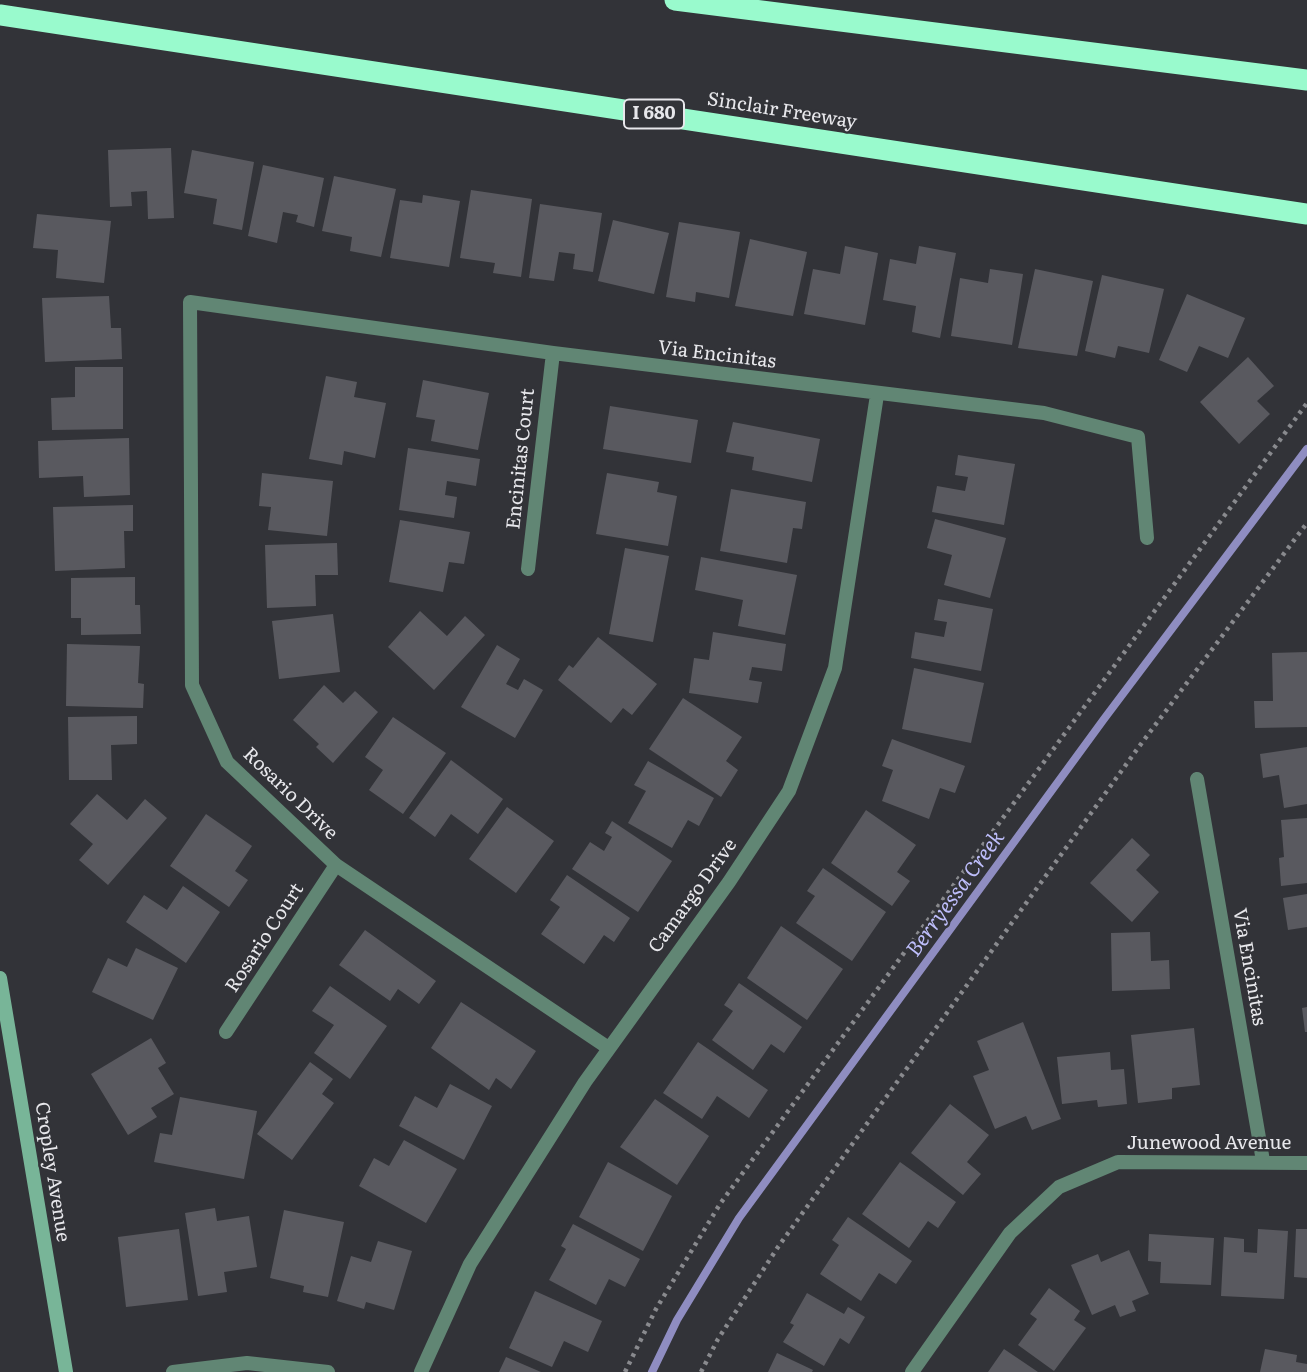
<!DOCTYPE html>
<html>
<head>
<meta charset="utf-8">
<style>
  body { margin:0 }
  canvas { display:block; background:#323338 }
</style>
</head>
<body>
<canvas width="1307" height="1372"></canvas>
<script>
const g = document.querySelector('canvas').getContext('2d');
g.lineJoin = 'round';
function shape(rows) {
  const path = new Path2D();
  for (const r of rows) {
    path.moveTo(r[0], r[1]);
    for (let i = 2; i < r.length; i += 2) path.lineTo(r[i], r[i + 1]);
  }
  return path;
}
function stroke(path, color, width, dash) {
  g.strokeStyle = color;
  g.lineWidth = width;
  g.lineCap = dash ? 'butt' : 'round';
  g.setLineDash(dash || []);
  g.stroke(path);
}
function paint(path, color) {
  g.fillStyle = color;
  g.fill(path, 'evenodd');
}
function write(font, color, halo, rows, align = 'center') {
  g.font = font + ' Literata,serif';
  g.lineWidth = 5;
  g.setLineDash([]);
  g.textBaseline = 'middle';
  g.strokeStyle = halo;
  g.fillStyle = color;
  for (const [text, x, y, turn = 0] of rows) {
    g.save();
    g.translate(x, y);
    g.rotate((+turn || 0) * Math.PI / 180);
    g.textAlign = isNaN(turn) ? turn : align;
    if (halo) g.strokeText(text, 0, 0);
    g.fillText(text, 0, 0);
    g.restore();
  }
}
stroke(shape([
  [652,1372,677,1320,739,1218,1104,719,1307,449]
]), '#8f8dc1', 8);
paint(shape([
  [171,148,174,218,148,219,147,191,131,192,132,206,110,207,108,150],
  [192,150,254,162,242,230,213,224,217,199,184,193],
  [263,165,324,178,314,227,296,222,298,215,283,212,277,243,248,236],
  [334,176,396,189,381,257,350,251,352,237,322,231],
  [471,190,532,199,521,277,493,273,495,263,460,258],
  [423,195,460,201,449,267,390,258,400,200,422,203],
  [540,204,602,213,593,272,573,269,575,254,559,252,554,281,529,278],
  [37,214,111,221,104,283,56,278,58,250,33,248],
  [613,220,669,233,654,294,598,281],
  [679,222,740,232,729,298,696,292,695,302,666,297],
  [750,239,807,252,793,316,735,306],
  [845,246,878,253,865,325,804,314,813,269,840,274],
  [919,246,956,253,940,338,912,332,916,306,883,300,890,259,916,264],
  [990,269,1023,274,1012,345,951,336,960,278,988,283],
  [1035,269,1093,281,1077,356,1018,348],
  [1102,275,1164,289,1149,353,1118,346,1115,358,1085,351],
  [1187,294,1245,318,1228,358,1199,346,1187,372,1159,360],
  [109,296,111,328,121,328,122,359,45,362,42,298],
  [1248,357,1274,386,1257,401,1270,414,1239,444,1200,402],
  [75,367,123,367,123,429,52,430,51,398,75,397],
  [326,376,357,382,354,397,386,403,375,458,344,451,342,465,309,459],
  [423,380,489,393,478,450,431,441,435,420,416,417],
  [610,406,698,420,691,463,603,449],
  [733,422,820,439,812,482,752,470,754,457,726,452],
  [129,438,130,495,84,497,83,476,39,478,38,441],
  [408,448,480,459,476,486,447,481,445,495,457,497,454,518,399,510],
  [958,455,1015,464,1004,525,932,512,937,486,965,491,968,477,955,475],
  [262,473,333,481,327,536,268,530,271,507,259,506],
  [607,473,659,482,657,492,677,496,668,546,596,534],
  [731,489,806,502,802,529,793,528,787,563,720,551],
  [133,505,133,531,124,531,125,568,55,571,53,507],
  [935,519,1006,538,990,598,944,585,952,555,927,548],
  [400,520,470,532,464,564,449,562,443,592,389,582],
  [337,543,338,575,315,575,316,606,267,608,265,545],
  [625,548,669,556,653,642,609,634],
  [701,557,797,575,785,635,738,626,743,600,695,590],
  [135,577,135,605,140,605,141,634,81,635,81,618,71,618,71,578],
  [938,599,993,609,981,671,911,658,915,632,944,637,947,622,934,620],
  [420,611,447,636,465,616,485,635,434,690,388,647],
  [333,614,340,672,279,679,272,621],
  [713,632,786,644,782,671,752,667,749,680,762,682,758,703,689,693,694,658,709,660],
  [598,637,657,684,632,715,623,708,611,723,558,680,569,665,573,668],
  [67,644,140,646,138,683,144,684,143,708,66,706],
  [497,645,520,659,506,684,518,690,524,679,543,690,515,738,461,707],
  [1307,652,1307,727,1255,728,1254,701,1273,701,1272,653],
  [914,668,984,683,971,743,902,729],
  [324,685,343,703,355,691,378,712,333,763,316,747,319,744,293,720],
  [683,698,742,737,726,761,738,770,721,797,649,749],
  [137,716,137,744,111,745,112,780,69,780,68,717],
  [393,717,446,753,403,814,369,790,383,770,365,757],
  [892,739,965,766,955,793,940,788,929,819,882,801,893,770,882,766],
  [1307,747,1307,804,1284,808,1279,775,1263,778,1260,754],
  [451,760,503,799,478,834,451,814,435,837,409,818],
  [648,761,714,798,699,826,688,820,672,848,628,823,646,791,634,785],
  [97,794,127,820,145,799,167,818,108,885,79,860,93,844,70,824],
  [507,807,554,841,516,893,469,859],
  [866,810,916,845,897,872,910,881,892,906,831,863],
  [206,814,252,846,235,871,248,880,229,907,170,866],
  [1307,818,1307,883,1281,886,1279,858,1284,857,1281,820],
  [612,821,672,861,638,912,572,869,590,842,604,851,612,837,605,833],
  [1132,838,1150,855,1136,870,1159,892,1132,922,1090,883],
  [823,868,886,912,852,961,796,923,815,896,807,891],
  [567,875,630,918,614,942,604,935,584,964,541,934,560,907,550,900],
  [183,886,220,912,186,963,126,922,144,895,167,910],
  [1307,894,1307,927,1288,930,1283,898],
  [781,926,843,969,807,1020,747,978],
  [365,930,436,981,419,1004,398,989,390,1001,339,965],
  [1150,932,1151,961,1169,960,1170,989,1112,991,1111,933],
  [136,948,178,968,153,1020,92,992,108,958,127,967],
  [739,983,802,1027,784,1053,771,1044,753,1070,712,1040,733,1011,724,1005],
  [330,986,387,1026,350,1079,314,1053,334,1025,312,1011],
  [461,1002,536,1051,511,1089,496,1078,489,1090,431,1048],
  [1307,1007,1307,1032,1305,1032,1302,1008],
  [1023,1022,1061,1119,1032,1130,1026,1116,995,1129,973,1076,989,1070,977,1041],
  [1194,1028,1200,1085,1172,1088,1172,1099,1138,1103,1131,1035],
  [151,1038,166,1063,158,1068,174,1094,151,1108,157,1117,128,1135,91,1074],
  [698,1042,768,1090,749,1118,717,1096,702,1119,663,1093],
  [1110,1052,1111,1070,1124,1069,1127,1104,1098,1107,1097,1100,1062,1104,1057,1057],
  [310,1062,333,1079,322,1094,334,1103,292,1160,257,1134],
  [450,1084,492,1106,464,1160,399,1126,415,1096,437,1108],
  [180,1097,257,1111,244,1179,154,1162,160,1133,172,1135],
  [655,1099,709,1136,677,1185,620,1147],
  [950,1104,989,1135,967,1162,981,1174,963,1195,911,1153],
  [404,1140,457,1169,426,1223,359,1186,374,1158,389,1166],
  [608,1162,672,1196,643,1251,579,1217],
  [900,1162,956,1202,938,1228,928,1221,909,1248,862,1214],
  [215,1208,217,1221,249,1216,257,1267,224,1272,227,1292,198,1296,185,1213],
  [284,1210,344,1222,328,1297,303,1292,304,1286,270,1278],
  [848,1217,912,1261,896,1284,879,1273,861,1301,820,1274,839,1245,832,1240],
  [573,1224,640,1259,625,1287,609,1279,596,1305,549,1280,566,1249,561,1246],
  [179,1229,188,1300,126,1307,118,1237],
  [1258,1229,1288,1231,1284,1299,1221,1296,1224,1237,1244,1239,1244,1252,1257,1253],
  [1296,1229,1307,1229,1307,1278,1294,1277],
  [1149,1234,1214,1238,1211,1285,1160,1283,1161,1262,1148,1261],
  [378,1241,412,1251,394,1310,366,1302,364,1309,337,1301,351,1256,371,1262],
  [1129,1250,1149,1294,1132,1301,1136,1311,1120,1317,1115,1305,1092,1315,1071,1265,1098,1254,1101,1262],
  [1049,1288,1080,1311,1074,1320,1086,1328,1054,1371,1018,1345,1037,1319,1030,1314],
  [535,1291,602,1321,588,1352,564,1341,552,1367,509,1348],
  [807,1293,844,1314,848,1307,865,1317,849,1344,840,1338,824,1366,783,1342,794,1325,790,1323],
  [1004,1349,1038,1372,988,1372],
  [1265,1349,1297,1355,1296,1362,1307,1364,1307,1372,1260,1372],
  [777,1353,813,1370,812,1372,768,1372],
  [506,1357,541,1372,499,1372]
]), '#59595f');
stroke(shape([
  [625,1372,656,1309,720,1204,1307,403],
  [701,1372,718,1339,778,1247,1138,748,1307,523]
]), '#898a8e', 4.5, [3.5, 5]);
stroke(shape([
  [528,569,553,353],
  [1197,779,1263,1161],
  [226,1032,336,865],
  [607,1047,336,865,227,762,192,685,190,302,553,353,1044,413,1138,437,1147,538],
  [173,1372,247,1363,328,1372],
  [421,1372,470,1264,585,1082,729,882,789,791,835,668,877,395],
  [912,1372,1010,1233,1059,1187,1118,1162,1307,1163]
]), '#618674', 14);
stroke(shape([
  [0,978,66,1372]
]), '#78b598', 14);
stroke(shape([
  [675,0,1307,80],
  [0,15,1307,214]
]), '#99facd', 21);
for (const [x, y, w] of [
  [654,114,60]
]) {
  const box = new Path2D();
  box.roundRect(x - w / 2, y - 14.5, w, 29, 5);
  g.fillStyle = '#323338';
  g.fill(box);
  stroke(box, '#e7e7eb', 2);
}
write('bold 18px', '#e7e7eb', null, [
  ["I 680",654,114]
]);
write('19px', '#e7e7eb', '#323338', [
  ["Sinclair Freeway",782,111,9],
  ["Via Encinitas",717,355,7],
  ["Encinitas Court",521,459,-84],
  ["Rosario Drive",290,794,44],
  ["Camargo Drive",693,896,-54],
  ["Rosario Court",265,938,-57],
  ["Via Encinitas",1249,967,80],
  ["Junewood Avenue",1209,1143],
  ["Cropley Avenue",52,1172,81]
]);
write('italic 21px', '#bebefb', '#323338', [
  ["Berryessa Creek",956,894,-54]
]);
</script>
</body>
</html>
